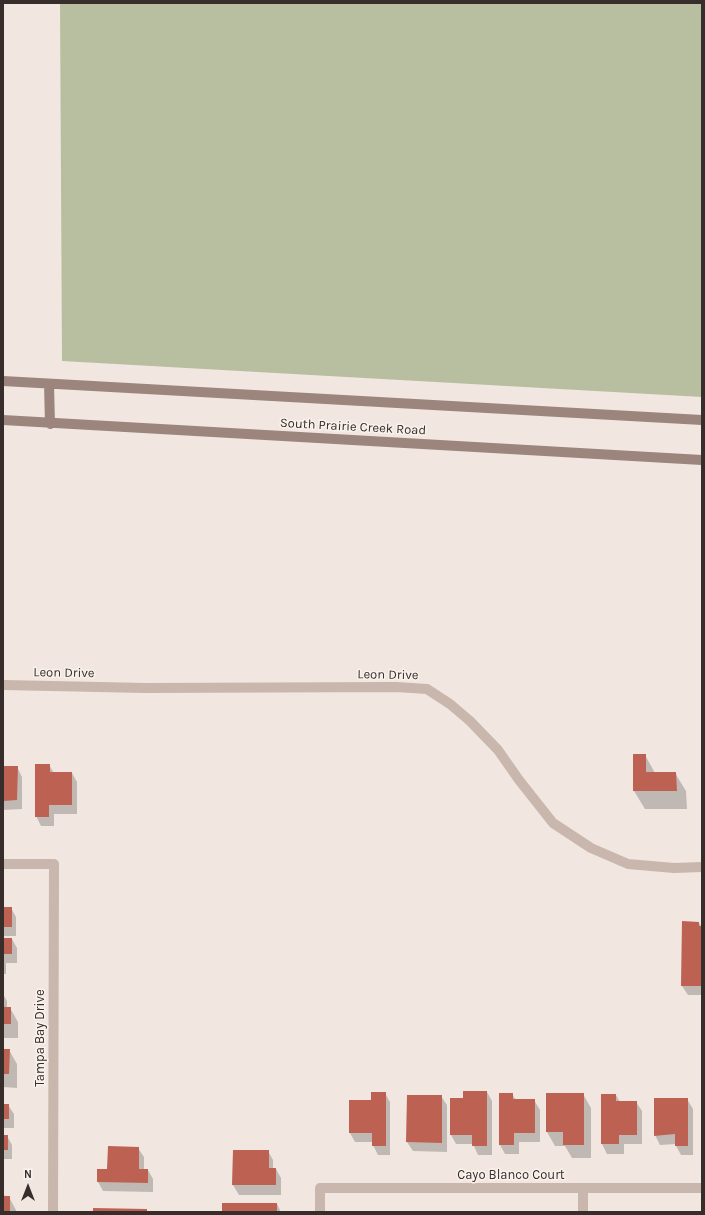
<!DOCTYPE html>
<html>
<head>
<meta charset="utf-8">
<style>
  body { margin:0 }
  #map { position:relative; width:705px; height:1215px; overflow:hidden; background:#f1e7e0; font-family:Karla,sans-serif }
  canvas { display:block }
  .frame { position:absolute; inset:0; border:4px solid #372d2a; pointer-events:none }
  .north { position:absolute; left:8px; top:1167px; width:40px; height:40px; -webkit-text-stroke:3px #f9f2ec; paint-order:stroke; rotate:0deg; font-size:11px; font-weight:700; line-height:16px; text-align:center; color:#372d2a }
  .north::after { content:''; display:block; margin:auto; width:14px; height:18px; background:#372d2a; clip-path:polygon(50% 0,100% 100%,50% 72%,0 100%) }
</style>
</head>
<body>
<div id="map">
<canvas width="705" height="1215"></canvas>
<div class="frame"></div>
<div class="north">N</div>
</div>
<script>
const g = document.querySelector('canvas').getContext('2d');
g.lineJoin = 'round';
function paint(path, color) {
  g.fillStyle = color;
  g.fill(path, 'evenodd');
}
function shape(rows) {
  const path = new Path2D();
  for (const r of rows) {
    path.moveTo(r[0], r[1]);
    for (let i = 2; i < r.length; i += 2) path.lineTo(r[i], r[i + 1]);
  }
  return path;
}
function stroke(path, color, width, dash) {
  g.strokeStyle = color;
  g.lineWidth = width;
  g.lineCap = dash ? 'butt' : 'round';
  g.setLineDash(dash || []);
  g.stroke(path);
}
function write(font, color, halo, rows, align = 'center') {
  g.font = font + ' Karla,sans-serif';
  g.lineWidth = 3;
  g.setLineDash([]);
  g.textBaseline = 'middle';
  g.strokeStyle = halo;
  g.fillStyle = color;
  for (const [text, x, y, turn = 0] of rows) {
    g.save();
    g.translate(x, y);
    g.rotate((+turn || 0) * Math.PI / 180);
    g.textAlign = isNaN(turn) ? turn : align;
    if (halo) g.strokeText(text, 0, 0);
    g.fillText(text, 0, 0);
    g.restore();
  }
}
paint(shape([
  [60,3,702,3,702,397,62,361]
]), '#b8bfa0');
paint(shape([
  [645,755,655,773,675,773,686,791,687,809,645,809,634,791],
  [49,765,54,773,72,773,77,782,77,814,54,814,54,826,41,826,36,816],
  [3,767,17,767,22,777,22,809,3,810],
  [3,900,4,908,11,908,16,917,16,936,3,936],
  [699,923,702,927,702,995,688,995,682,986],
  [3,939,12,939,17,948,17,963,6,963,6,974,3,974],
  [3,994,7,1001,7,1008,10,1008,18,1022,18,1038,3,1038],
  [3,1047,4,1050,9,1050,17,1064,17,1088,3,1087],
  [487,1092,492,1101,492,1155,478,1155,473,1144,456,1144,451,1135,464,1099],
  [385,1093,390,1102,390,1155,378,1155,373,1145,373,1142,355,1142,350,1133,372,1101],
  [500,1094,512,1094,516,1100,534,1100,540,1110,540,1142,519,1142,519,1154,505,1154,500,1145],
  [547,1094,583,1094,591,1108,591,1158,572,1158,565,1146,555,1146,547,1132],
  [602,1095,616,1095,620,1102,636,1102,642,1111,642,1144,624,1144,624,1154,607,1154,602,1144],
  [441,1096,447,1105,447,1152,413,1151,407,1142],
  [687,1099,693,1109,693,1155,681,1155,676,1146,676,1144,660,1145,655,1135],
  [3,1105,8,1105,14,1114,14,1128,3,1128],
  [3,1136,7,1136,12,1145,12,1159,3,1159],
  [138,1148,144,1157,144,1170,148,1170,153,1179,153,1192,103,1191,98,1182,108,1170],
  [234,1151,268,1151,273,1160,273,1169,276,1169,281,1178,281,1195,239,1195,233,1185],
  [3,1193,5,1196,9,1197,17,1212,3,1212],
  [277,1204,281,1212,223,1212]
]), '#0003');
paint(shape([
  [633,754,646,754,646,772,676,772,677,791,633,791],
  [35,764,50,764,50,772,72,772,72,805,49,805,49,817,35,817],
  [3,766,18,766,17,800,3,801],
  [3,907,12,907,12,927,3,927],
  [682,921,699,922,699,926,702,926,702,986,681,986],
  [3,938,12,938,12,954,3,954],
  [3,1007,11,1007,11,1024,3,1024],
  [3,1049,10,1049,9,1074,3,1074],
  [463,1091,487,1091,487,1146,472,1146,472,1135,450,1135,450,1098,463,1098],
  [371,1092,386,1092,386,1146,372,1146,372,1133,349,1133,349,1100,371,1100],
  [499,1093,513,1093,513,1099,535,1099,535,1133,514,1133,514,1145,499,1145],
  [546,1093,584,1093,584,1145,563,1145,563,1132,546,1132],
  [601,1094,616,1094,616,1101,637,1101,637,1135,619,1135,619,1144,601,1144],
  [407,1095,442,1095,442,1143,406,1142],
  [654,1098,688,1098,688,1146,675,1146,675,1134,654,1136],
  [3,1104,9,1104,9,1119,3,1119],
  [3,1135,8,1135,8,1150,3,1150],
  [108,1146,139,1147,139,1169,148,1169,148,1183,97,1182,97,1169,107,1169],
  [233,1150,269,1150,269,1168,276,1168,276,1185,232,1185],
  [3,1196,10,1196,10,1212,3,1212],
  [222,1203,277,1203,277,1212,222,1212],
  [93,1208,147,1209,147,1212,93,1212]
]), '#bd6152');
stroke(shape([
  [3,685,146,688,396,687,427,689,450,704,470,721,498,750,519,780,553,823,591,848,628,864,674,868,702,867],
  [3,864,54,864,53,1212],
  [320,1212,320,1188,702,1188],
  [583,1212,583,1188]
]), '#c9b6ac', 10);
stroke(shape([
  [3,381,702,420],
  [49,384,50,424],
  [3,420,702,460]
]), '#9c857d', 10);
write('13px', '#372d2a', '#f9f2ec', [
  ["South Prairie Creek Road",353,427,3],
  ["Leon Drive",64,673,1],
  ["Leon Drive",388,675,1],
  ["Tampa Bay Drive",40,1038,-90],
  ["Cayo Blanco Court",511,1175]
]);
</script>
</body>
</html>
